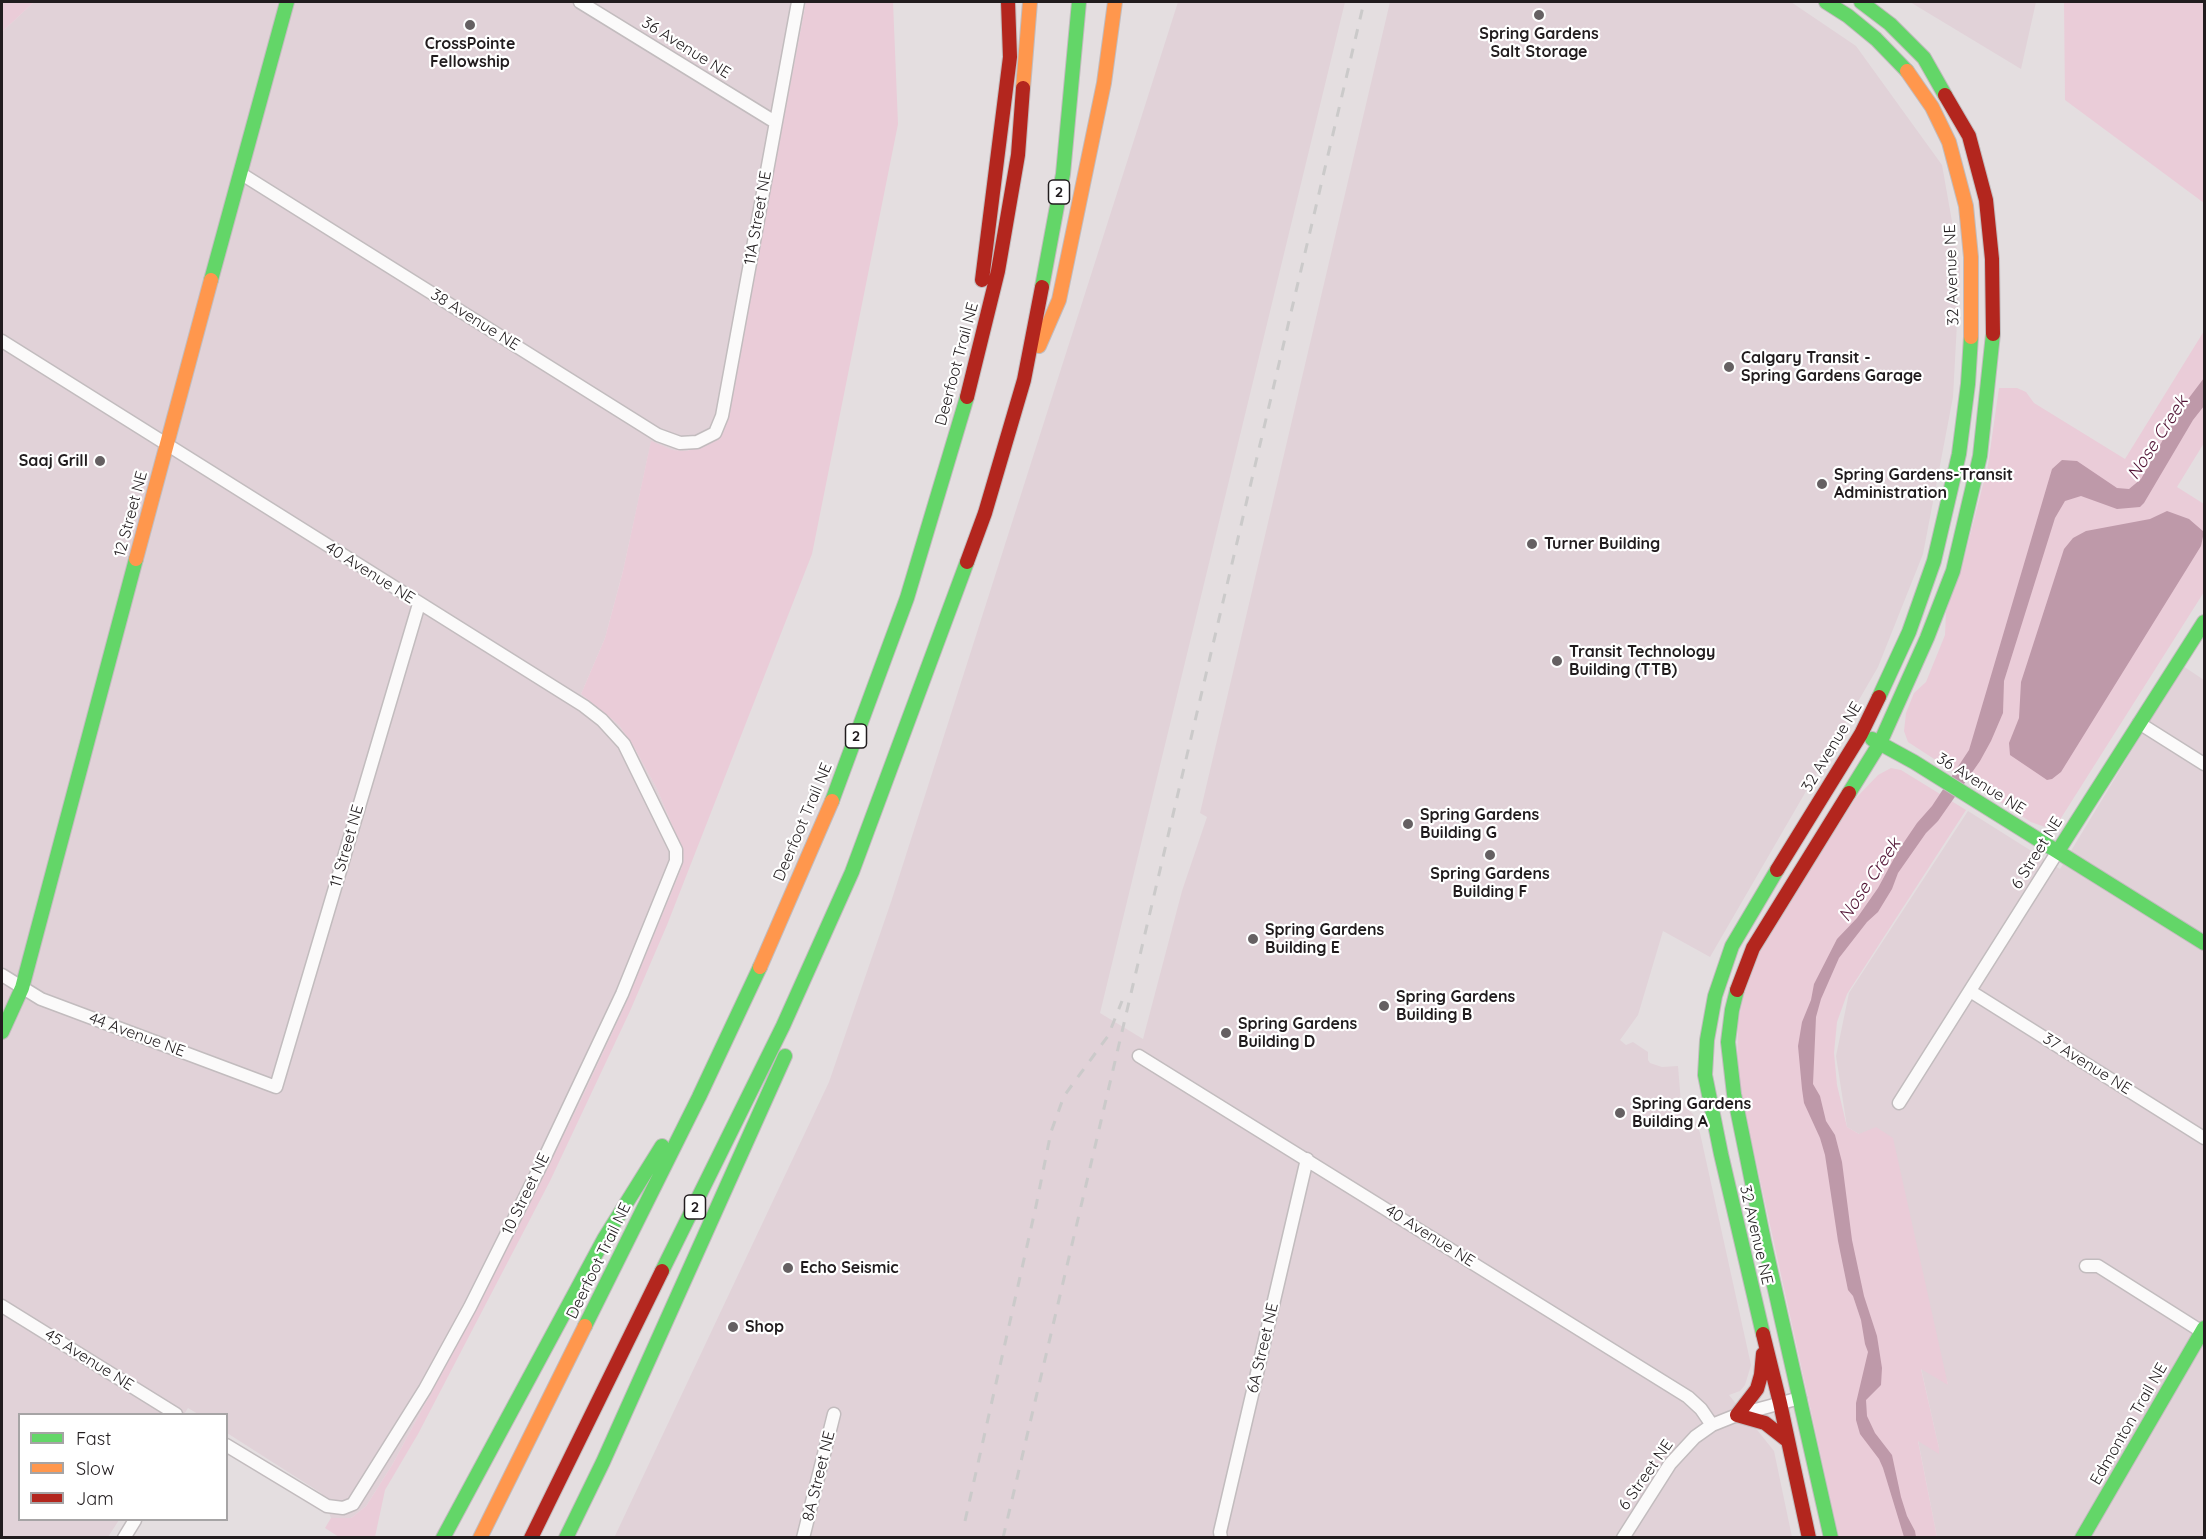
<!DOCTYPE html>
<html>
<head>
<meta charset="utf-8">
<style>
  body { margin:0 }
  #map { position:relative; width:2206px; height:1539px; overflow:hidden; background:#e4dee0; font-family:Quicksand,sans-serif }
  canvas { display:block }
  .frame { position:absolute; inset:0; border:3px solid #211c1e; pointer-events:none }
  .legend { position:absolute; left:18px; top:1413px; width:210px; height:108px; box-sizing:border-box; background:#fff; border:2px solid #a6a4a5; margin:0; padding:8px 10px; list-style:none; font-size:18px; color:#211c1e }
  .legend li { display:flex; align-items:center; gap:12px; height:30px }
  .legend b { width:30px; border:2px solid #a6a4a5 }
</style>
</head>
<body>
<div id="map">
<canvas width="2206" height="1539"></canvas>
<div class="frame"></div>
<ul class="legend">
<li><b style="height:8px;background:#63d668"></b>Fast</li>
<li><b style="height:8px;background:#ff974d"></b>Slow</li>
<li><b style="height:8px;background:#b3261e"></b>Jam</li>
</ul>
</div>
<script>
const g = document.querySelector('canvas').getContext('2d');
g.lineJoin = 'round';
function paint(path, color) {
  g.fillStyle = color;
  g.fill(path, 'evenodd');
}
function shape(rows) {
  const path = new Path2D();
  for (const r of rows) {
    path.moveTo(r[0], r[1]);
    for (let i = 2; i < r.length; i += 2) path.lineTo(r[i], r[i + 1]);
  }
  return path;
}
function stroke(path, color, width, dash) {
  g.strokeStyle = color;
  g.lineWidth = width;
  g.lineCap = dash ? 'butt' : 'round';
  g.setLineDash(dash || []);
  g.stroke(path);
}
function write(font, color, halo, rows, align = 'center') {
  g.font = font + ' Quicksand,sans-serif';
  g.lineWidth = 4.5;
  g.setLineDash([]);
  g.textBaseline = 'middle';
  g.strokeStyle = halo;
  g.fillStyle = color;
  for (const [text, x, y, turn = 0] of rows) {
    g.save();
    g.translate(x, y);
    g.rotate((+turn || 0) * Math.PI / 180);
    g.textAlign = isNaN(turn) ? turn : align;
    if (halo) g.strokeText(text, 0, 0);
    g.fillText(text, 0, 0);
    g.restore();
  }
}
paint(shape([
  [34,2,806,2,726,419,697,448,686,451,671,450,651,442,623,571,605,638,581,694,619,725,635,749,657,789,682,849,684,858,681,869,625,1005,579,1104,481,1300,392,1465,366,1506,351,1518,331,1518,321,1493,227,1433,226,1414,198,1414,188,1408,184,1414,20,1414,20,1520,119,1520,108,1537,2,1537,2,32],
  [1178,2,1345,2,1100,1013,1143,1039,1182,891,1207,817,1200,813,1390,2,1791,2,1856,46,1942,165,1960,267,1953,397,1923,554,1878,667,1710,957,1663,931,1638,1015,1620,1040,1626,1045,1633,1042,1648,1052,1648,1060,1650,1063,1662,1067,1678,1066,1681,1103,1693,1114,1700,1133,1751,1365,1745,1385,1740,1391,1729,1395,1774,1451,1792,1537,614,1538,829,1082,891,902],
  [1910,2,2036,2,2021,69],
  [2183,666,2204,680,2204,1537,1937,1537,1918,1440,1939,1448,1921,1368,1948,1384,1859,1134,1847,1127,1836,1056,1849,993,1968,811,2060,869]
]), '#e1d2d8');
paint(shape([
  [2,2,34,2,2,32],
  [806,2,893,2,898,124,812,554,667,925,630,1011,550,1181,418,1434,385,1490,375,1537,339,1537,325,1528,331,1518,351,1518,366,1506,392,1465,481,1300,579,1104,625,1005,681,869,684,858,682,849,657,789,635,749,619,725,581,694,605,638,623,571,651,441,672,450,686,451,697,448,726,419],
  [2064,2,2204,2,2204,203,2065,100],
  [2204,331,2204,443,2177,487,2204,504,2204,592,2056,826,2045,827,2031,822,1908,742,1904,731,1906,713,1914,693,1926,682,1945,635,1946,612,1965,555,1988,465,1999,388,2017,388,2026,392,2034,403,2125,459],
  [1891,768,1901,770,1966,810,1847,994,1837,1022,1834,1053,1837,1085,1847,1127,1859,1134,1876,1127,1893,1138,1948,1385,1921,1369,1939,1448,1939,1454,1918,1441,1937,1537,1839,1538,1742,1098,1737,1070,1738,1023,1743,997,1751,973,1762,947,1784,908,1855,799,1878,775]
]), '#eaccd8');
paint(shape([
  [2204,378,2204,406,2193,420,2144,503,2140,507,2117,509,2081,496,2065,501,2055,518,2004,681,2003,713,1991,741,1980,761,1938,821,1926,833,1898,873,1892,889,1878,912,1867,922,1839,958,1821,999,1816,1017,1813,1084,1820,1096,1826,1121,1835,1135,1842,1162,1852,1240,1864,1296,1877,1336,1882,1368,1881,1385,1866,1400,1867,1416,1875,1433,1892,1455,1901,1497,1907,1516,1915,1531,1916,1537,1904,1537,1883,1468,1879,1459,1860,1434,1856,1420,1856,1403,1868,1352,1865,1344,1861,1320,1853,1296,1848,1290,1838,1241,1825,1155,1820,1138,1804,1103,1802,1089,1798,1046,1802,1022,1811,1000,1814,984,1837,939,1857,918,1878,888,1898,851,1917,823,1932,806,1969,750,2052,469,2062,460,2077,461,2117,488,2129,489,2141,479,2179,411],
  [2167,511,2189,519,2204,532,2201,546,2061,772,2052,779,2047,780,2010,755,2009,743,2019,718,2021,682,2064,549,2073,538,2086,531,2150,519]
]), '#be99a9');
const street = shape([
  [580,2,775,122],
  [240,173,658,435,680,443,697,442,715,433,722,416,798,2],
  [2,341,584,706,602,720,624,744,676,850,676,861,622,994,544,1159,470,1307,425,1389,353,1504,343,1508,327,1506,226,1445],
  [2139,723,2204,764],
  [2,975,41,999,276,1087,419,604],
  [1970,991,2204,1138],
  [1139,1056,1688,1397,1701,1409,1712,1425],
  [1899,1103,2058,851],
  [2086,1266,2098,1266,2204,1333],
  [2,1306,176,1414],
  [124,1538,135,1520],
  [803,1538,834,1414],
  [1221,1538,1220,1532,1307,1159],
  [1623,1538,1670,1464,1695,1437,1712,1425,1737,1415,1800,1398]
]);
const fast = shape([
  [1826,2,1848,16,1876,39,1907,71],
  [1861,2,1890,24,1924,58,1945,95],
  [211,280,287,2],
  [1042,287,1063,174,1079,2],
  [1879,697,1909,632,1934,561,1959,454,1968,384,1971,337],
  [1872,739,1914,762,2204,943],
  [1849,793,1880,743,1927,638,1953,571,1980,456,1993,334],
  [832,801,907,598,967,397],
  [2058,851,2204,622],
  [1737,990,1732,1010,1728,1042,1734,1094,1764,1241,1831,1538],
  [2,1032,22,988,136,559],
  [662,1271,783,1026,852,872,967,562],
  [585,1326,699,1097,760,967],
  [1763,1334,1721,1154,1705,1075,1707,1040,1715,996,1732,946,1777,870],
  [443,1538,604,1239,662,1146],
  [566,1538,603,1462,785,1056],
  [2082,1538,2204,1328]
]);
const slow = shape([
  [1907,71,1932,107,1949,142,1966,206,1971,257,1971,337],
  [1023,88,1030,2],
  [1039,346,1059,300,1104,83,1115,2],
  [136,559,211,280],
  [760,967,832,801],
  [480,1538,585,1326]
]);
const jam = shape([
  [1945,95,1969,136,1986,200,1992,259,1993,334],
  [982,280,1010,57,1008,2],
  [967,397,998,271,1018,155,1023,88],
  [967,562,985,513,1024,380,1042,287],
  [1777,870,1861,734,1879,697],
  [1737,990,1753,948,1849,793],
  [1763,1334,1780,1403,1809,1538],
  [1763,1354,1761,1375,1757,1389,1737,1415,1765,1423,1788,1441],
  [531,1538,662,1271]
]);
stroke(street, '#c2bcbe', 15);
stroke(fast, '#c2bcbe', 16);
stroke(slow, '#c2bcbe', 16);
stroke(jam, '#c2bcbe', 16);
stroke(street, '#fbfafa', 12);
stroke(fast, '#63d668', 14);
stroke(slow, '#ff974d', 14);
stroke(jam, '#b3261e', 14);
stroke(shape([
  [965,1521,1036,1206,1051,1132,1064,1096,1108,1036,1122,1001],
  [1003,1538,1364,2]
]), '#cbcaca', 3, [10, 10]);
for (const [x, y, r, color] of [
  [1539,15,6,"#656062"],
  [470,25,6,"#656062"],
  [1729,367,6,"#656062"],
  [100,461,6,"#656062"],
  [1822,484,6,"#656062"],
  [1532,544,6,"#656062"],
  [1557,661,6,"#656062"],
  [1408,824,6,"#656062"],
  [1490,855,6,"#656062"],
  [1253,939,6,"#656062"],
  [1384,1006,6,"#656062"],
  [1226,1033,6,"#656062"],
  [1620,1113,6,"#656062"],
  [788,1268,6,"#656062"],
  [733,1327,6,"#656062"]
]) {
  const dot = new Path2D();
  dot.arc(x, y, r, 0, 2 * Math.PI);
  g.fillStyle = color;
  g.fill(dot);
  stroke(dot, '#fff', 2);
}
for (const [x, y, w] of [
  [1059,192,21],
  [856,736,21],
  [695,1207,21]
]) {
  const box = new Path2D();
  box.roundRect(x - w / 2, y - 12, w, 24, 4.5);
  g.fillStyle = '#fff';
  g.fill(box);
  stroke(box, '#211c1e', 1.5);
}
write('bold 15px', '#211c1e', null, [
  ["2",1059,192],
  ["2",856,736],
  ["2",695,1207]
]);
write('bold 16px', '#211c1e', '#fff', [
  ["Spring Gardens",1539,34,"center"],
  ["Salt Storage",1539,52,"center"],
  ["CrossPointe",470,44,"center"],
  ["Fellowship",470,62,"center"],
  ["Calgary Transit -",1741,358],
  ["Spring Gardens Garage",1741,376],
  ["Saaj Grill",88,461,"right"],
  ["Spring Gardens-Transit",1834,475],
  ["Administration",1834,493],
  ["Turner Building",1544,544],
  ["Transit Technology",1569,652],
  ["Building (TTB)",1569,670],
  ["Spring Gardens",1420,815],
  ["Building G",1420,833],
  ["Spring Gardens",1490,874,"center"],
  ["Building F",1490,892,"center"],
  ["Spring Gardens",1265,930],
  ["Building E",1265,948],
  ["Spring Gardens",1396,997],
  ["Building B",1396,1015],
  ["Spring Gardens",1238,1024],
  ["Building D",1238,1042],
  ["Spring Gardens",1632,1104],
  ["Building A",1632,1122],
  ["Echo Seismic",800,1268],
  ["Shop",745,1327]
], 'left');
write('16px', '#211c1e', '#fff', [
  ["36 Avenue NE",686,48,32],
  ["11A Street NE",758,218,-80],
  ["32 Avenue NE",1952,275,-92],
  ["38 Avenue NE",475,320,32],
  ["Deerfoot Trail NE",957,364,-75],
  ["12 Street NE",131,514,-75],
  ["40 Avenue NE",370,573,32],
  ["32 Avenue NE",1832,747,-59],
  ["36 Avenue NE",1981,784,32],
  ["Deerfoot Trail NE",803,822,-67],
  ["11 Street NE",347,846,-74],
  ["6 Street NE",2037,853,-58],
  ["44 Avenue NE",137,1035,20],
  ["37 Avenue NE",2087,1064,32],
  ["10 Street NE",526,1194,-64],
  ["32 Avenue NE",1756,1235,77],
  ["40 Avenue NE",1430,1236,32],
  ["Deerfoot Trail NE",599,1261,-64],
  ["6A Street NE",1263,1348,-77],
  ["45 Avenue NE",89,1360,32],
  ["Edmonton Trail NE",2129,1424,-60],
  ["6 Street NE",1646,1475,-55],
  ["8A Street NE",819,1476,-76]
]);
write('italic 18px', '#521435', '#fff', [
  ["Nose Creek",2158,438,-57],
  ["Nose Creek",1870,880,-56]
]);
</script>
</body>
</html>
